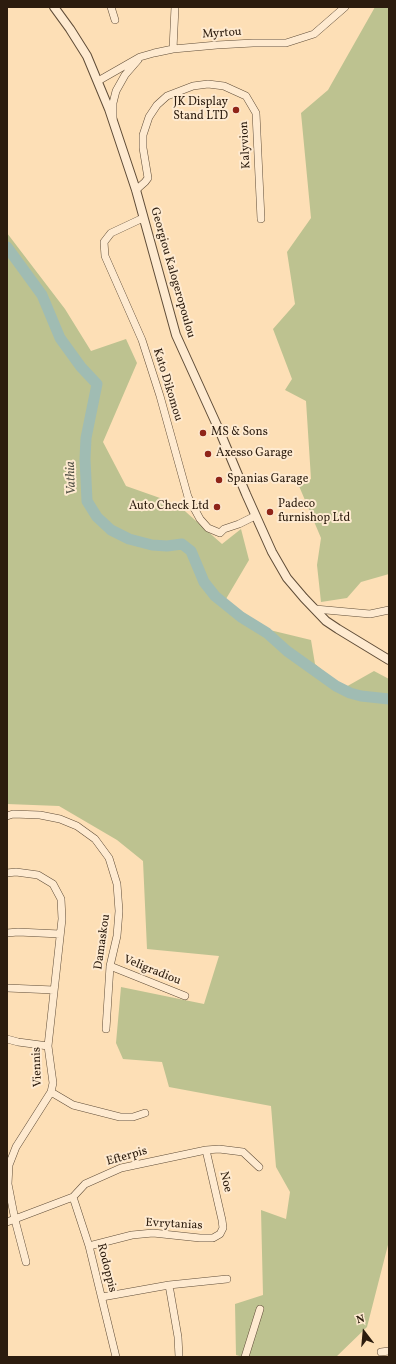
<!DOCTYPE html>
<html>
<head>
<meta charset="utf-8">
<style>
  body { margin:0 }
  #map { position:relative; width:396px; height:1364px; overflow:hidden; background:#fddfb6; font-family:Vollkorn,serif }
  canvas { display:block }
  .frame { position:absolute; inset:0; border:8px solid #2c1c0e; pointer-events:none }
  .north { position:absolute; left:344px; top:1312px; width:40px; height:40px; -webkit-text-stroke:3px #feead0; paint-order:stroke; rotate:344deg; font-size:11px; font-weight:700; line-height:16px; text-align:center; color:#2c1c0e }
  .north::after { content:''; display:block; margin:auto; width:14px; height:18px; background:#2c1c0e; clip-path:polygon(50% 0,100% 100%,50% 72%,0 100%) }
</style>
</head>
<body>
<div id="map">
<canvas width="396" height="1364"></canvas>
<div class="frame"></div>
<div class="north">N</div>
</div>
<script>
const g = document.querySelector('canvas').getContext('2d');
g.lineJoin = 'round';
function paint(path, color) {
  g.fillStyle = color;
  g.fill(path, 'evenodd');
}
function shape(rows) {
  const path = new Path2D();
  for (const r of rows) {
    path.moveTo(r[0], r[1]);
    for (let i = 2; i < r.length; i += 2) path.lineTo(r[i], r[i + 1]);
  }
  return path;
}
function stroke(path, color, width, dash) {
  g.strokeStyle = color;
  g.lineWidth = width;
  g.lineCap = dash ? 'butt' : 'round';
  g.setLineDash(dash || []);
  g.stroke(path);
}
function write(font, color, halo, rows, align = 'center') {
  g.font = font + ' Vollkorn,serif';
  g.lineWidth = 4;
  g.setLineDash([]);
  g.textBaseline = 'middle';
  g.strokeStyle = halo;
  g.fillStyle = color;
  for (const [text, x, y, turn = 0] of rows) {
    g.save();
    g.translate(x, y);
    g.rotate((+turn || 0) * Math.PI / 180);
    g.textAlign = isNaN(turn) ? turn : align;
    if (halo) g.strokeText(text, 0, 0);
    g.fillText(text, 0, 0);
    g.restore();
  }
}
paint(shape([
  [375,7,389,7,389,574,361,582,347,598,321,602,317,565,321,538,299,486,311,479,306,401,285,390,292,379,273,329,295,304,287,252,311,218,301,113,328,90],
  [7,233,65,309,91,351,126,339,137,363,103,442,126,486,177,504,222,544,241,529,249,560,223,604,245,624,311,640,315,664,344,688,374,671,389,679,389,1241,367,1327,336,1357,243,1357,236,1355,235,1304,263,1295,261,1210,286,1219,290,1192,276,1167,271,1106,169,1087,162,1062,123,1059,116,1043,121,987,204,1004,219,956,147,949,143,861,117,840,59,806,7,804]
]), '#bdc290');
stroke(shape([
  [7,247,42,295,60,338,81,367,97,384,86,438,85,459,87,501,97,517,111,530,129,539,152,545,167,546,182,544,191,551,204,582,215,596,241,617,267,633,287,651,336,686,350,693,361,696,389,699]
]), '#a0bcb3', 11);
const minor = shape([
  [111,7,115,20],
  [173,49,175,7],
  [98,81,140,57,154,53,173,49,217,45,253,43,286,43,314,34,345,7],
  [113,118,113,103,116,91,125,75,138,60],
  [136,190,145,182,148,178,143,148,143,135,149,117,157,105,167,96,193,86,208,84,224,86,246,96,256,113,261,219],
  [143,218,111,233,104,242,105,256,142,340,160,396,188,497,200,519,208,528,220,533,224,529,239,524,255,516],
  [315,609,370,614,389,610],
  [7,816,13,814,40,815,60,819,77,826,95,839,109,858,117,884,119,911,117,936,110,966,106,1029],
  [7,873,16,872,38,875,53,884,61,899,62,919,48,1046,53,1083,51,1092,16,1147,9,1165,8,1184,15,1220,26,1262],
  [7,933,18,932,60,934],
  [110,966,185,996],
  [7,988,54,990],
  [7,1039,18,1042,48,1046],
  [51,1092,73,1105,120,1117,133,1117,145,1113],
  [73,1197,89,1246,116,1357],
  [7,1222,73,1197,85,1184,121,1168,206,1150,219,1149,243,1152,259,1167],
  [89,1246,132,1235,153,1233,200,1238,213,1238,220,1234,223,1228,222,1220,206,1150],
  [169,1285,178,1337,179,1357],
  [102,1297,169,1285,227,1279],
  [381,1352,389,1351],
  [245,1357,260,1309]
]);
const tertiary = shape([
  [54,7,70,29,87,56,109,109,136,190,176,335,220,432,246,494,272,552,287,578,304,598,326,621,338,629,389,660]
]);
stroke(minor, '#604d38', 8);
stroke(tertiary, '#604d38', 10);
stroke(minor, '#feead0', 7);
stroke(tertiary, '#feead0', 8);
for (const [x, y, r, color] of [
  [236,110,4,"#8f2418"],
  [203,433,4,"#8f2418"],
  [208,454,4,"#8f2418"],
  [219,480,4,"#8f2418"],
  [217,507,4,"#8f2418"],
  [270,512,4,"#8f2418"]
]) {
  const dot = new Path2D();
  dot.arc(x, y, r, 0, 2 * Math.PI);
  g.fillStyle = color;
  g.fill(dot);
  stroke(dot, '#feead0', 1.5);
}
write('12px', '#2c1c0e', '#feead0', [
  ["Myrtou",222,34,-4],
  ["Kalyvion",246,145,-93],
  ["Georgiou Kalogeropoulou",172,273,74],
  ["Kato Dikomou",167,385,73],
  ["Damaskou",103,942,-82],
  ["Veligradiou",152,971,22],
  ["Viennis",38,1067,-92],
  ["Efterpis",127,1157,-16],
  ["Noe",225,1182,77],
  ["Evrytanias",174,1225,3],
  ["Rodoppis",106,1268,76]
]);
write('12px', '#2c1c0e', '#feead0', [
  ["JK Display",228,103,"right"],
  ["Stand LTD",228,117,"right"],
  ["MS & Sons",211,433],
  ["Axesso Garage",216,454],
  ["Spanias Garage",227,480],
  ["Padeco",278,505],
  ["furnishop Ltd",278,519],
  ["Auto Check Ltd",209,507,"right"]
], 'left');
write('italic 13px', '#555448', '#feead0', [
  ["Vathia",72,478,-92]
]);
</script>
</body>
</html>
